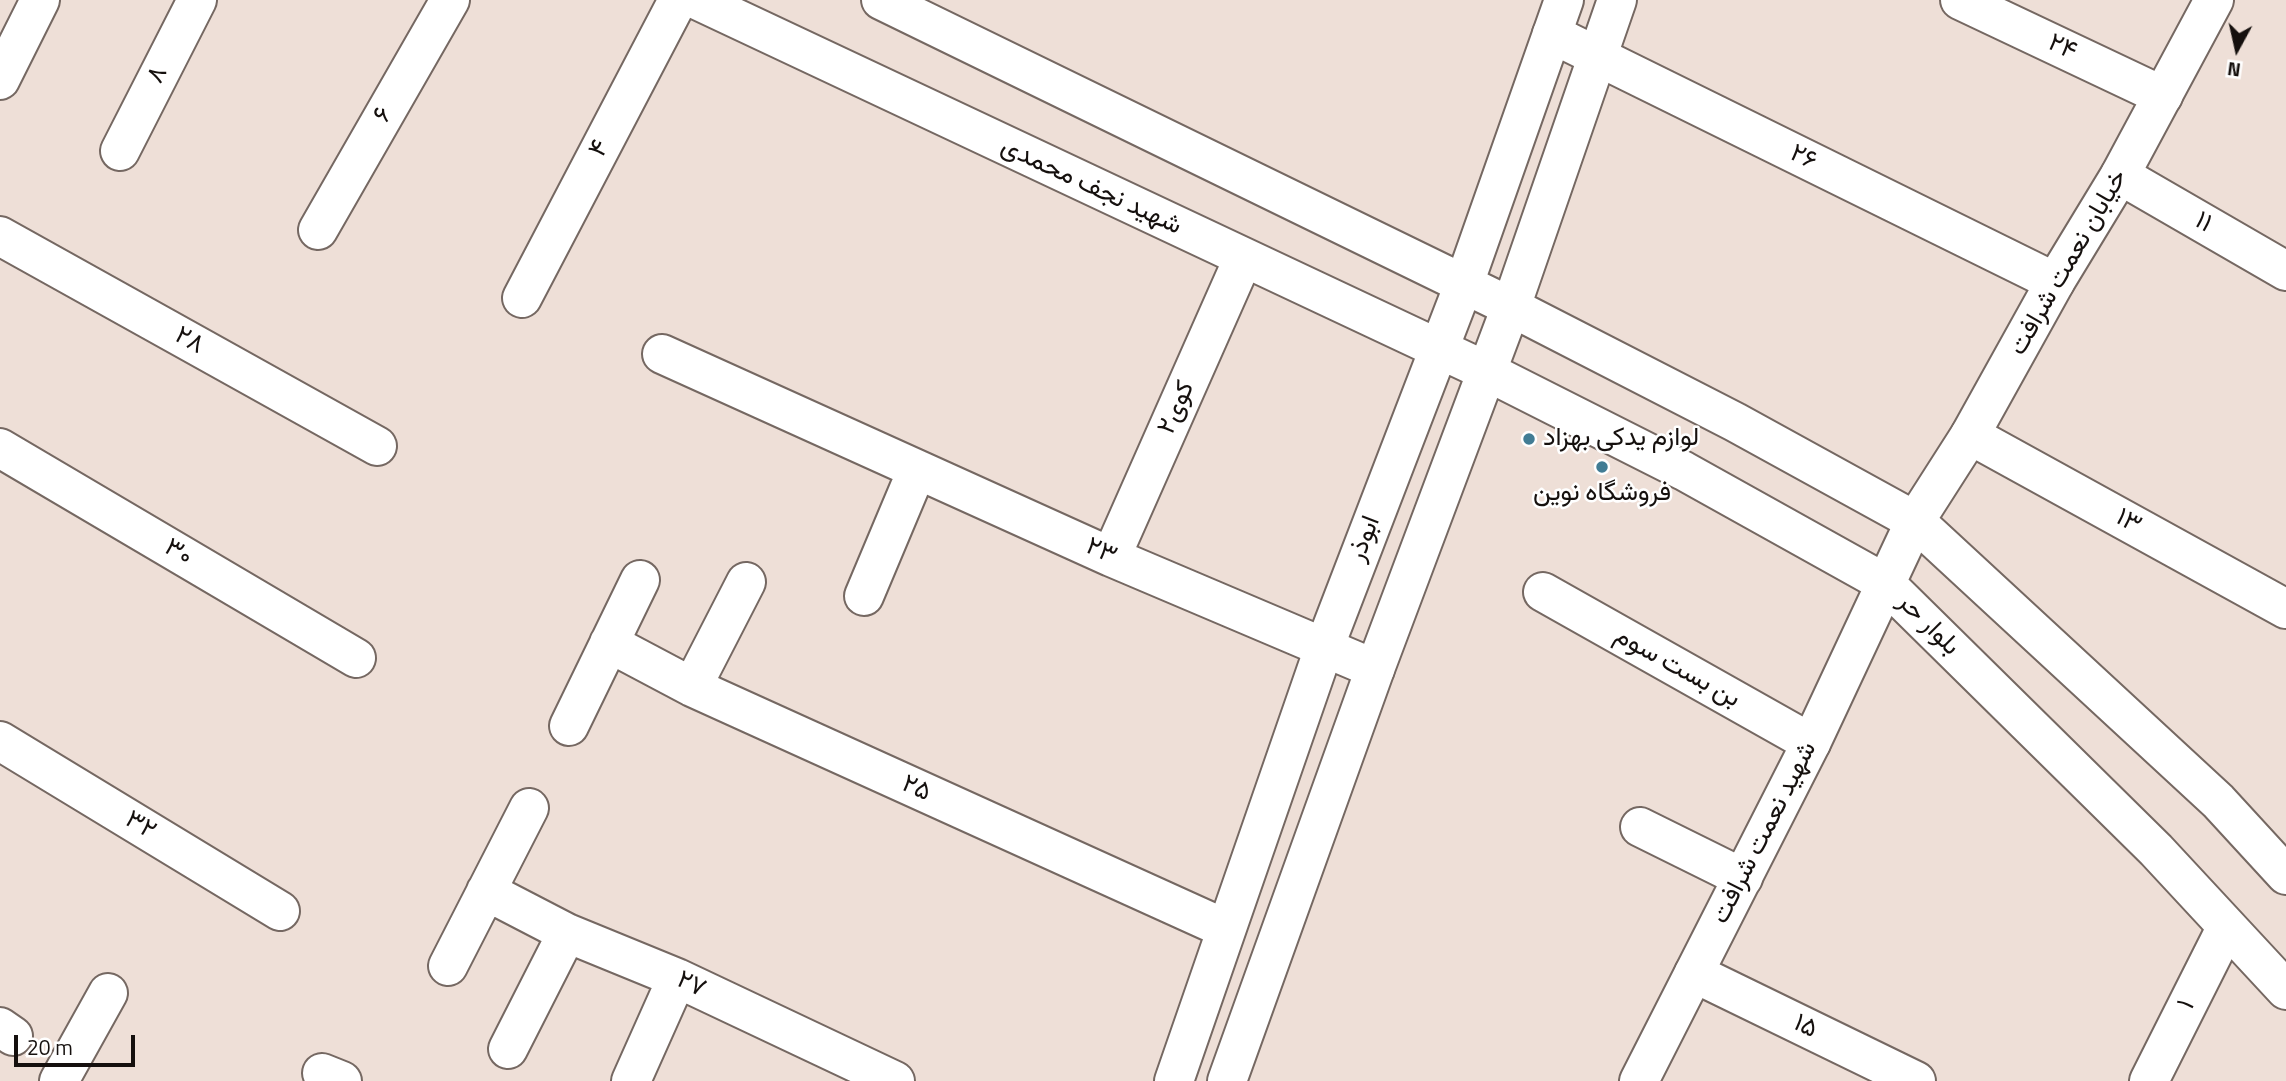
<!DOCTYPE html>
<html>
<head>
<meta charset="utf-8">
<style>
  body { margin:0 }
  #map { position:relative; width:2286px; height:1081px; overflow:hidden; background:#eedfd7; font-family:"Titillium Web",sans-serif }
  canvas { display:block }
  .north { position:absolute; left:2202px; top:14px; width:70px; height:70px; -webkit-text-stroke:5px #fff; paint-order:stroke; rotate:188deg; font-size:19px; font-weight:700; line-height:28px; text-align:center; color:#15100e }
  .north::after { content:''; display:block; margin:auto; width:24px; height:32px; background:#15100e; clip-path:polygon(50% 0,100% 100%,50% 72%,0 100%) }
  .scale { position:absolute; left:14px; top:1035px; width:121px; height:32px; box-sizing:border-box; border:4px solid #15100e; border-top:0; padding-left:9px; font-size:21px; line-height:24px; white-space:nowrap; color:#15100e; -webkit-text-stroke:5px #fff; paint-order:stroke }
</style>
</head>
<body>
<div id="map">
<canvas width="2286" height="1081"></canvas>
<div class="north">N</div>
<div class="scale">20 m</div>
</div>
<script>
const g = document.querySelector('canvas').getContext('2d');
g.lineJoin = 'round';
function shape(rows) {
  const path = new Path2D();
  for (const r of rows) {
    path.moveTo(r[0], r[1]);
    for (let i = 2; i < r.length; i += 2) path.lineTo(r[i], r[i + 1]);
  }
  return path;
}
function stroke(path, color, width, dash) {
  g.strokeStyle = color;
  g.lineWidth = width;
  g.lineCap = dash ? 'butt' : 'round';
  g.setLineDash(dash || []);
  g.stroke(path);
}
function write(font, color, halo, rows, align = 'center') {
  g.font = font + ' "Titillium Web",Vazirmatn,sans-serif';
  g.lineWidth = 5;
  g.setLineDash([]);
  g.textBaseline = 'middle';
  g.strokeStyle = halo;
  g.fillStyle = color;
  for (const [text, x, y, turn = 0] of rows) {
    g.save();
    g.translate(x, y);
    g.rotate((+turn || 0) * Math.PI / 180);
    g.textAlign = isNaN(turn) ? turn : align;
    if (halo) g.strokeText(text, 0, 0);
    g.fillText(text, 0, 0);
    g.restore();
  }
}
const street = shape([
  [1960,0,2163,96],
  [1552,34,2055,282],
  [0,80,40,0],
  [120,151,197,0],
  [2120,175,2286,271],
  [318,230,450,0],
  [0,236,377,446],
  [522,298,678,0],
  [662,354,1111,557,1375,669],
  [1970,435,2286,609],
  [0,448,356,658],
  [1111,557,1243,259],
  [1543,592,1811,743],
  [864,596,917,470],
  [609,643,692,687,1226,929],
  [692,687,746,582],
  [569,726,640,580],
  [0,741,280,911],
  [1640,827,1743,878],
  [486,891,567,933,677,978,895,1081],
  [448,966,529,808],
  [1694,973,1916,1081],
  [0,1027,13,1036],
  [508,1049,567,933],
  [322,1073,342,1081],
  [59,1081,108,993],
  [631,1081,677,978],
  [2149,1081,2226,928]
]);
const secondary = shape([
  [697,0,1486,371,1684,471,1885,583,2156,850,2286,990],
  [881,0,1511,307,1735,422,1915,521,2218,801,2286,875],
  [1174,1081,1324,648,1464,284,1564,0],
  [1227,1081,1375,669,1511,307,1617,0],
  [1639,1081,1811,743,1915,521,1970,435,2055,282,2120,175,2214,0]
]);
stroke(street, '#756862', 42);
stroke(secondary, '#756862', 42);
stroke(street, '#fff', 38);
stroke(secondary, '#fff', 38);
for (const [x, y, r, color] of [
  [1529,439,7,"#417c94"],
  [1602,467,7,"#417c94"]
]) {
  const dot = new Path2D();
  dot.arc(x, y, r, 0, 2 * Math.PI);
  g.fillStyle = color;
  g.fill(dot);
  stroke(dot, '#fff', 2.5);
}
write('26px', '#15100e', '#fff', [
  ["۲۴",2062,48,25],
  ["۸",158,75,-63],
  ["۶",384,115,-60],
  ["۴",600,149,-62],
  ["۲۶",1803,158,26],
  ["شهید نجف محمدی",1091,187,25],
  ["۱۱",2203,223,30],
  ["خیابان نعمت شرافت",2069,263,-60],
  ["۲۸",189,341,29],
  ["کوی۲",1177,408,-66],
  ["۱۳",2128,522,29],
  ["ابوذر",1365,539,-69],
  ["۲۳",1101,552,24],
  ["۳۰",178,553,31],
  ["بلوار حر",1928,625,45],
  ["بن بست سوم",1677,668,29],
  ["۲۵",916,789,24],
  ["۳۲",140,826,31],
  ["شهید نعمت شرافت",1765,833,-63],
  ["۲۷",691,985,25],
  ["۱",2187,1005,-63],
  ["۱۵",1805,1027,26]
]);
write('26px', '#15100e', '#fff', [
  ["لوازم یدکی بهزاد",1543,439],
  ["فروشگاه نوین",1602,494,"center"]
], 'left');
</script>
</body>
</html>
